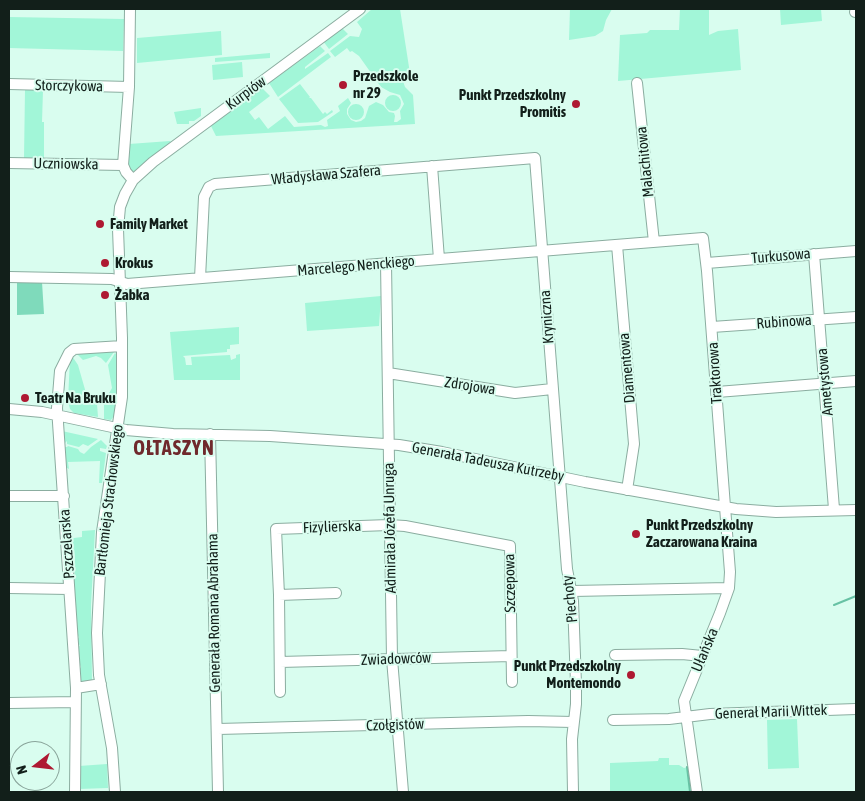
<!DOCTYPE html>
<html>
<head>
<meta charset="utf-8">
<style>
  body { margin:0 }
  #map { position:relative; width:865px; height:801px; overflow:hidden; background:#d9fdef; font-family:"Asap Condensed",sans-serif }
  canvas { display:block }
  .frame { position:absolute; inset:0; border:10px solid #121f1a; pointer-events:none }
  .north { position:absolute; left:10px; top:741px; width:50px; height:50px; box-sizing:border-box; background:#d9fdef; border:1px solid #89a49a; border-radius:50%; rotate:254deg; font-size:14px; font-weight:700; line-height:20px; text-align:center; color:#121f1a }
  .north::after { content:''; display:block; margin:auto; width:18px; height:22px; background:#ae1932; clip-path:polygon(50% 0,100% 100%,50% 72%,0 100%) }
</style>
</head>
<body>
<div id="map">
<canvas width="865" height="801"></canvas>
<div class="frame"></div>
<div class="north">N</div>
</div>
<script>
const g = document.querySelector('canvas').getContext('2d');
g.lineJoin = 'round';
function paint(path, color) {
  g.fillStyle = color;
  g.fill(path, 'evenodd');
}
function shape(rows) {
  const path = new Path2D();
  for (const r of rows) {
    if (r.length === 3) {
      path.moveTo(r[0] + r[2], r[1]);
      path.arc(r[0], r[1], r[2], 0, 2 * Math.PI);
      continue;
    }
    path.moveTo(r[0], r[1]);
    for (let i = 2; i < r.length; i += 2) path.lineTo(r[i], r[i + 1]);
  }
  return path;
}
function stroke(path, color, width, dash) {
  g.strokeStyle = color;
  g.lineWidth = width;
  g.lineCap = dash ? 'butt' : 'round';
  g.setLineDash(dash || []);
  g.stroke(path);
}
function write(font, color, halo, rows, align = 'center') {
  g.font = font + ' "Asap Condensed",sans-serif';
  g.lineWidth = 4;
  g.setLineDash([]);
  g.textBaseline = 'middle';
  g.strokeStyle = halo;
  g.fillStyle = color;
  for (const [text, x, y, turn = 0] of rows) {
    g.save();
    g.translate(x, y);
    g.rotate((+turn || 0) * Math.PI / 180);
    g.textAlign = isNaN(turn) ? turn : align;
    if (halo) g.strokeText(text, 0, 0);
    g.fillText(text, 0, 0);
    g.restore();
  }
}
paint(shape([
  [372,9,400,9,411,80,403,81,405,87,413,95,415,124,216,136,211,126,262,88,270,96,249,112,255,120,259,117,268,129,285,116,294,127,321,125,325,127,328,126,327,120,340,111,338,106,348,98,351,103,347,109,347,114,351,120,356,122,361,121,365,118,369,106,376,102,383,105,389,112,394,113,395,116,394,122,397,122,401,119,400,111,404,104,400,95,390,92,381,87,359,56,352,51,350,52,347,48,335,57,330,51,350,36,359,37,362,29,357,22],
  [570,9,612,9,606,20,603,31,595,36,569,40],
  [680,9,709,9,709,35,718,31,738,29,741,70,618,81,620,35,647,33,650,30,679,30],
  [780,9,821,9,822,21,781,25],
  [9,17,124,19,123,51,9,48],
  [341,27,348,34,329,49,323,41],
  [221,31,222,55,137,63,137,38],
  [320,46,325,51,305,67,305,69,328,53,331,57,278,97,269,83],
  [270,53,270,58,215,62,215,58],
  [242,62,243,77,213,80,212,65],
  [300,84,310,97,309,98,311,98,323,114,325,112,327,114,332,110,333,112,318,122,298,123,279,99],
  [25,90,43,90,42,122,44,122,44,159,24,158],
  [393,103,8],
  [356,112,8],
  [201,108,201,116,194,121,189,121,189,124,177,124,174,112],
  [170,141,171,142,135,171,131,171,128,168,129,144],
  [381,296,379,326,307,331,305,303],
  [239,327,239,344,230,345,230,349,227,349,227,352,183,356,185,358,186,365,192,365,191,357,230,355,231,360,236,358,236,355,240,354,240,380,174,380,170,332],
  [111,349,114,352,106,363,101,358,96,356,83,360,76,353],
  [115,353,117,355,116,413,111,420,104,419,104,402,112,388,108,365],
  [72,356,78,365,86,393,97,404,98,417,74,413,70,409,68,401,70,358],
  [62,431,98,439,88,446,83,444,79,447,67,444,67,441,64,444],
  [101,440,107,446,106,449,100,448,100,451,106,453,102,483,99,483,100,461,68,462,69,469,64,466,64,462,66,460,66,455,63,453,64,447,67,447,68,446,78,449,80,452,84,454,91,447],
  [95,530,91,605,92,682,81,683,78,671,81,667,80,665,78,667,77,663,80,657,76,651,80,645,75,643,79,637,78,636,76,637,73,577,75,577,74,567,72,564,75,561,74,549,70,550,69,542,74,538,82,537,82,531],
  [797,719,799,768,768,769,767,720],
  [659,758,669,758,669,765,679,765,684,768,691,766,694,792,610,792,610,763,658,761],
  [107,764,108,788,79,789,79,766]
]), '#a2f6d8');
paint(shape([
  [17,282,42,282,44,314,17,315]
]), '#7fdabb');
stroke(shape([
  [834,605,856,596],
  [687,767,690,792]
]), '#67c2a4', 2);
const minor = shape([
  [130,9,129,87,123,165,126,172,133,180],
  [855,12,856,11],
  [637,83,654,242],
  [9,84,129,87],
  [9,163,123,165],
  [432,166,439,259],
  [617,245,634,444,627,490],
  [814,254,834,509],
  [386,263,392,659,403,792],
  [707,263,856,251],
  [9,277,112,279,127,284,703,238,707,271,730,572,729,588,720,613,684,701,697,792],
  [200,278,204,197,209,187,215,184,535,158,567,569,573,601,576,684,576,704,572,739,573,792],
  [712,327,856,317],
  [388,373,515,393,552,389],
  [717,392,856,381],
  [9,409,42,412,126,430,173,434,270,436,399,445,442,452,585,482,736,509,776,512,856,510],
  [210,434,218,792],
  [9,496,64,496],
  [9,588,69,589],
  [572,591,729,588],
  [279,595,336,593],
  [615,655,682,654,702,656],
  [280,662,511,656],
  [76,688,101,684],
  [280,692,279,595,276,529,389,525,405,526,510,546,512,682],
  [9,703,75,702],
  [613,720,669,719,710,714,856,709],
  [218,729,528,721,573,722],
  [75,792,76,688,57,408,60,371,69,353,74,349,122,346],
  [115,792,112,748,99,675,97,633,102,532,122,397,122,338,118,229,120,207,125,194,133,180,153,162,360,9]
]);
stroke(minor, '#8bada0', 12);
stroke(minor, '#fff', 10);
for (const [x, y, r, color] of [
  [343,85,5,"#ae1932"],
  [576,104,5,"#ae1932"],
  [100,224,5,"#ae1932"],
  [105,263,5,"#ae1932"],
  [105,295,5,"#ae1932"],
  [25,398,5,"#ae1932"],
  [636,534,5,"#ae1932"],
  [631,675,5,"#ae1932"]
]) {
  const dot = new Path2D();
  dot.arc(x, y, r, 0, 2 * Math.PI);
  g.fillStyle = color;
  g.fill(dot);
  stroke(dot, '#d9fdef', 2);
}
write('bold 15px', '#121f1a', '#d9fdef', [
  ["Przedszkole",353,76],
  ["nr 29",353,93],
  ["Punkt Przedszkolny",566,95,"right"],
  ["Promitis",566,112,"right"],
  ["Family Market",110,224],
  ["Krokus",115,263],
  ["Żabka",115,295],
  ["Teatr Na Bruku",35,398],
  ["Punkt Przedszkolny",646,525],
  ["Zaczarowana Kraina",646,542],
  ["Punkt Przedszkolny",621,666,"right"],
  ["Montemondo",621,683,"right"]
], 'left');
write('15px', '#121f1a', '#d9fdef', [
  ["Storczykowa",69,86,1],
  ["Kurpiów",246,93,-36],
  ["Malachitowa",645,162,-96],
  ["Uczniowska",66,164,1],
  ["Władysława Szafera",326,175,-5],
  ["Turkusowa",781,256,-5],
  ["Marcelego Nenckiego",356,266,-5],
  ["Kryniczna",547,317,-94],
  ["Rubinowa",784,322,-4],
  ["Diamentowa",627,368,-95],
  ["Traktorowa",715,373,-94],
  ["Ametystowa",825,382,-95],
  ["Zdrojowa",470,386,9],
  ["Generała Tadeusza Kutrzeby",488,462,11],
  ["Bartłomieja Strachowskiego",109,500,-83],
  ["Fizylierska",332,527,-2],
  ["Admirała Józefa Unruga",390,528,-91],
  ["Pszczelarska",67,544,-94],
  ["Szczepowa",510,583,-91],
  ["Piechoty",570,599,-96],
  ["Generała Romana Abrahama",214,613,-91],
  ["Ułańska",705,650,-67],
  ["Zwiadowców",396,659,-2],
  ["Generał Marii Wittek",771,712,-2],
  ["Czołgistów",395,725,-2]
]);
g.letterSpacing = '1px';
write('bold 20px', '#6f292c', '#d9fdef', [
  ["OŁTASZYN",174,449]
]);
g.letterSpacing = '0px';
</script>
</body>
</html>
